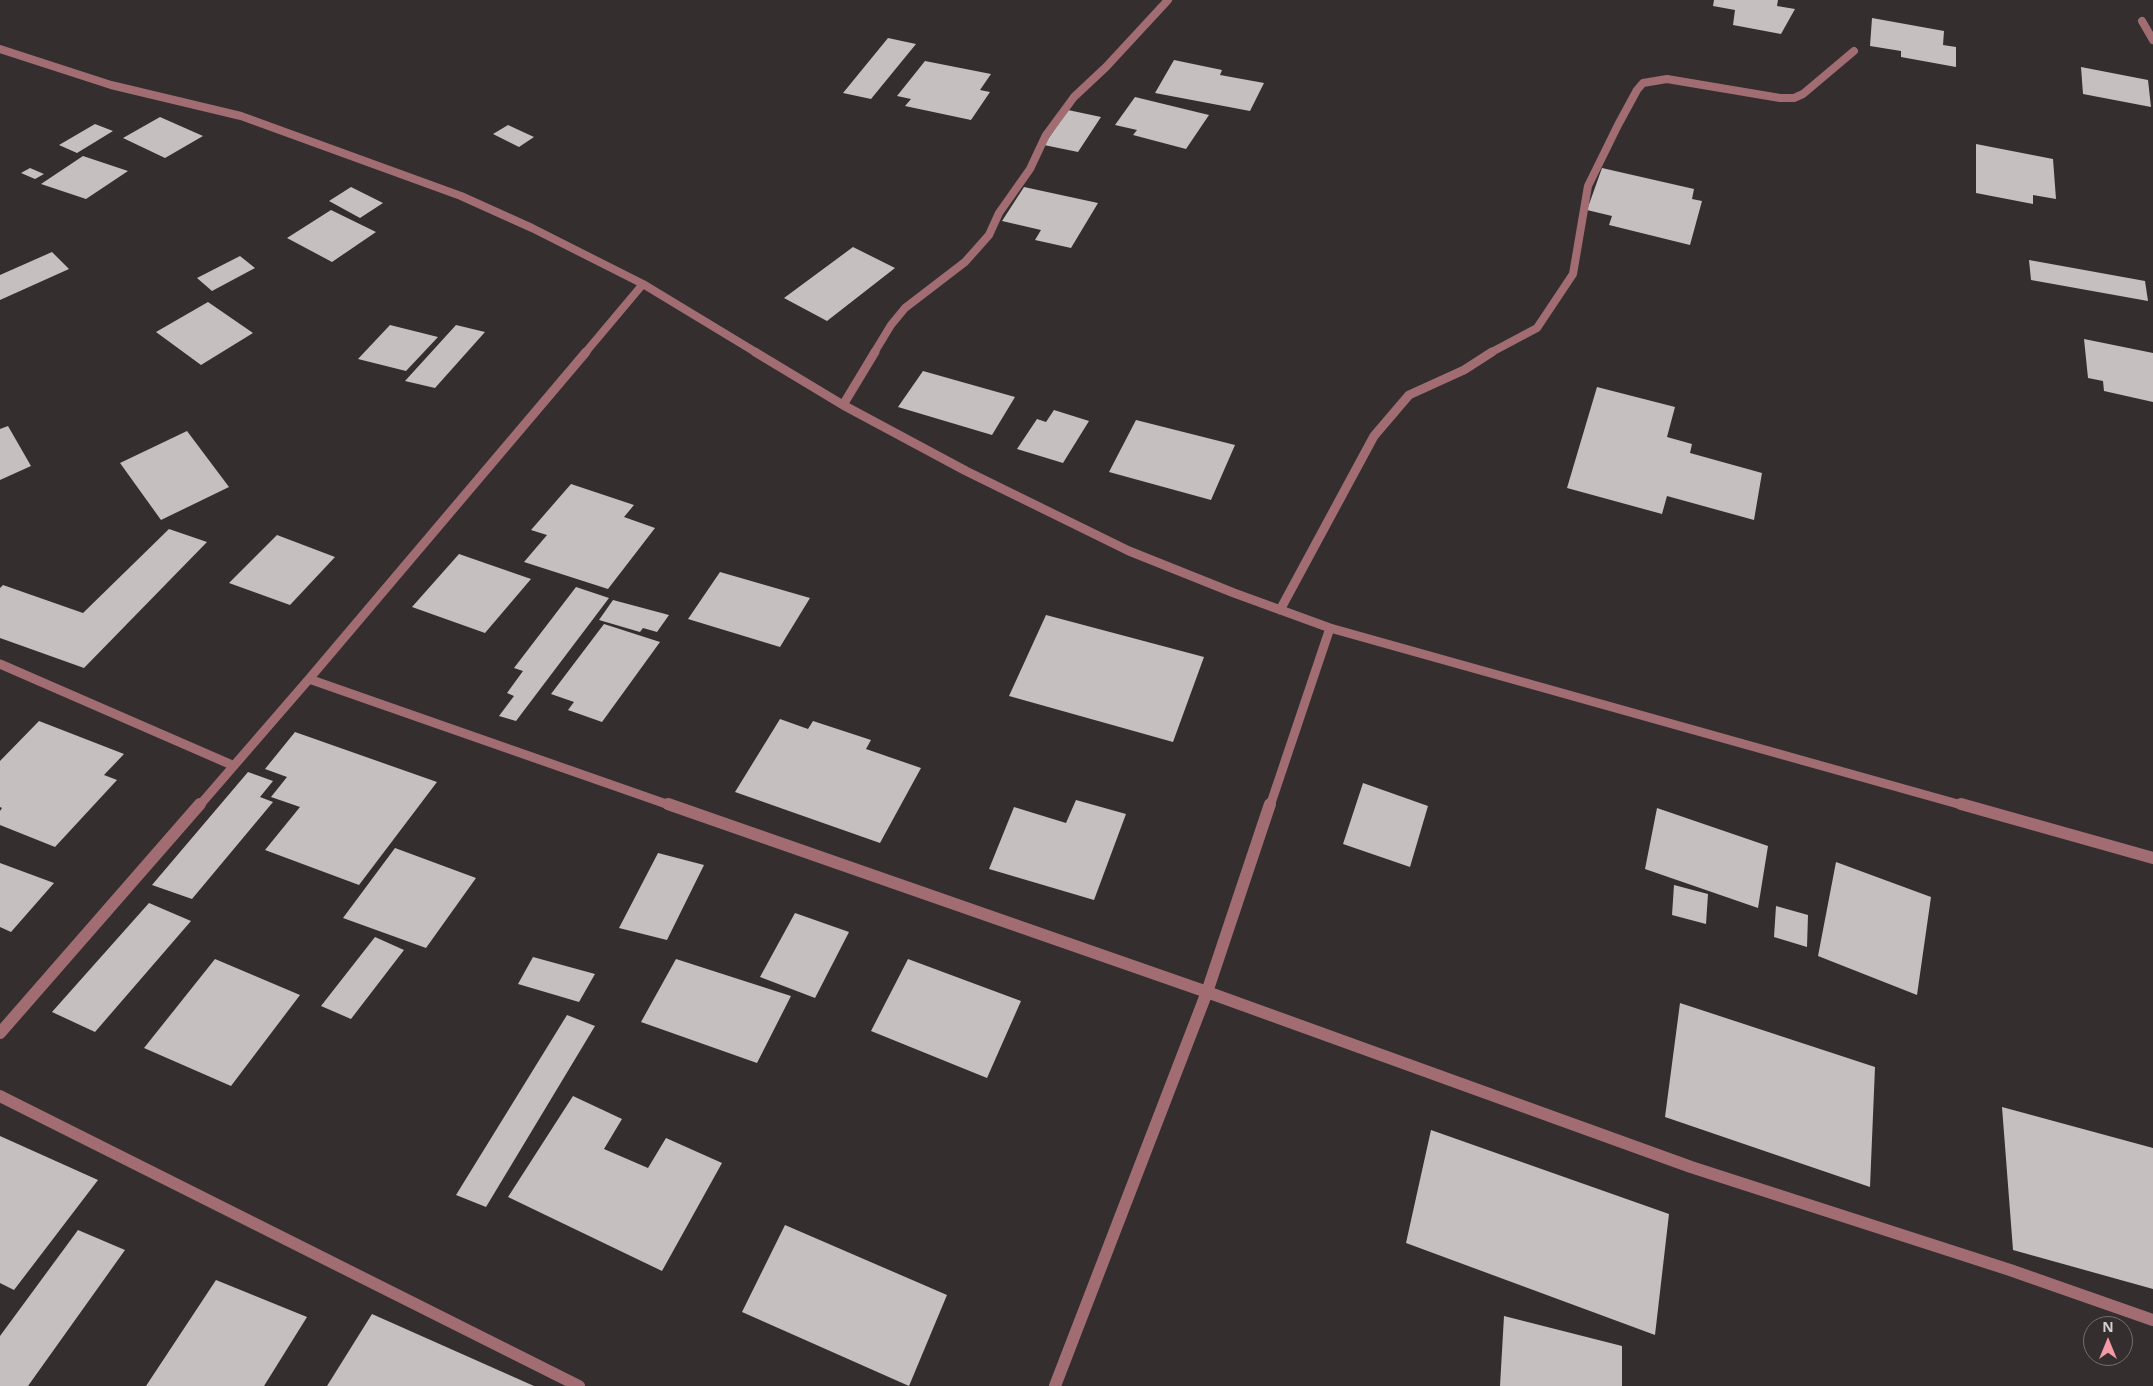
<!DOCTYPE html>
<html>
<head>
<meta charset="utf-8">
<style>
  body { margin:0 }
  #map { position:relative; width:2153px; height:1386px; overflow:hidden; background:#342e2e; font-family:"Open Sans",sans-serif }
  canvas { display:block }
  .north { position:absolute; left:2083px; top:1316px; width:50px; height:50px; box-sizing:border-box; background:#342e2e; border:1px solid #746f6f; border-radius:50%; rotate:0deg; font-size:14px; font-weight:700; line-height:20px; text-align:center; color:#d4d0d0 }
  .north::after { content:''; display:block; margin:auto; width:18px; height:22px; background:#f49aa6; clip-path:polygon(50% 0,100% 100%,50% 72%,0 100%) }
</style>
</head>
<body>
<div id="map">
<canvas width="2153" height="1386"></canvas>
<div class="north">N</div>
</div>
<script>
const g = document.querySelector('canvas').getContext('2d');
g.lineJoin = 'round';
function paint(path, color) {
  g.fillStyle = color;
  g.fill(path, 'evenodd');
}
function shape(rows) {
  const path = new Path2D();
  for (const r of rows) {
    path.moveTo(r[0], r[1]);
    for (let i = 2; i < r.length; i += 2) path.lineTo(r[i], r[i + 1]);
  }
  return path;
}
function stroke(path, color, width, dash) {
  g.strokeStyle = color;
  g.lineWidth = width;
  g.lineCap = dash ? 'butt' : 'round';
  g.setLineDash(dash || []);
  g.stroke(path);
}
paint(shape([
  [1714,0,1778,0,1777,6,1795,9,1781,34,1733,25,1735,10,1713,6],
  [1872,18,1944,31,1943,45,1956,47,1956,67,1901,57,1901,51,1870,46],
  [888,38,916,44,871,99,843,93],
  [1174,60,1222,70,1220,75,1264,83,1250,111,1155,93],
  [925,61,991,74,980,90,990,92,971,120,905,106,911,99,897,96],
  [2081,67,2148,80,2151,107,2083,94],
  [1135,97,1209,115,1186,149,1133,135,1137,130,1115,125],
  [1068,110,1101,117,1078,152,1044,145],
  [160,117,203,136,165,158,123,138],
  [95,124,113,131,77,153,59,145],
  [508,125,534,137,519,147,493,134],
  [1976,144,2053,159,2056,199,2033,195,2033,204,1976,193],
  [83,156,128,171,86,199,41,184],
  [30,168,44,174,35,179,21,173],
  [1602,168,1694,189,1692,199,1702,201,1690,245,1609,225,1612,216,1587,210],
  [351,187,383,203,360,218,329,201],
  [1024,187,1098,203,1071,248,1035,240,1041,230,1002,221],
  [331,210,376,232,332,262,287,238],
  [853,247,895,268,827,321,784,298],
  [52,252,69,269,0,300,0,275],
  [240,256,255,268,212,291,197,278],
  [2029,260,2145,281,2148,301,2031,280],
  [208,302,253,333,201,365,156,332],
  [390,325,438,337,406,371,358,359],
  [456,325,485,332,435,388,405,381],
  [2084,339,2153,353,2153,402,2104,391,2103,381,2088,378],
  [923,371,1015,397,992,435,898,407],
  [1597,387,1675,407,1667,437,1692,444,1690,453,1762,473,1754,520,1667,496,1662,514,1567,488],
  [1054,410,1089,421,1063,463,1017,449,1037,419,1046,422],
  [1136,420,1235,445,1211,500,1109,472],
  [8,426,31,466,0,480,0,429],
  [187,431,229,487,161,520,120,463],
  [571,484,634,505,624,517,655,528,608,589,524,562,547,535,531,530],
  [169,529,207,542,84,668,0,638,0,588,3,585,83,613],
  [277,535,335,557,290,605,229,583],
  [459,554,531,579,485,633,412,607],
  [720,572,810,598,780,647,688,619],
  [576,587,609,598,516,721,499,716,514,696,507,693,523,671,514,668],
  [613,600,669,615,657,632,643,628,640,632,599,620],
  [1046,615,1204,657,1173,742,1009,696],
  [604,624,660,642,602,722,568,710,574,702,551,694],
  [780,719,808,729,813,721,871,740,866,749,921,768,880,843,735,792],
  [39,721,124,754,104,775,117,780,55,847,0,825,0,811,2,808,0,807,0,761],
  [295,732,437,782,359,885,265,850,300,807,271,797,287,777,265,769],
  [248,772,273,781,260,797,273,802,192,899,152,885],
  [1363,783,1428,806,1410,867,1343,844],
  [1076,800,1126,814,1094,900,989,869,1014,807,1066,823],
  [1657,808,1768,846,1758,908,1645,869],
  [395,848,476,878,426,948,343,918],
  [658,853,704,865,667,940,619,928],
  [1836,862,1931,897,1917,995,1818,956],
  [0,863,54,883,11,932,0,927],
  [1674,885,1708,894,1706,924,1672,915],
  [149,903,191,921,95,1032,52,1012],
  [1776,906,1808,915,1807,947,1774,937],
  [795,913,849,932,815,998,760,977],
  [375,937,404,950,351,1019,321,1006],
  [533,957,595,974,579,1002,518,984],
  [215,959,300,995,231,1086,144,1048],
  [676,959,791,996,757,1063,641,1022],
  [908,959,1021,1001,987,1078,871,1031],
  [1680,1003,1875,1067,1870,1187,1665,1117],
  [567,1015,595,1026,486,1207,456,1195],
  [573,1096,622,1119,604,1149,648,1168,666,1138,722,1163,662,1271,508,1197],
  [2002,1107,2153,1148,2153,1289,2013,1250],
  [1431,1130,1669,1214,1655,1335,1406,1243],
  [0,1136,98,1180,14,1290,0,1283],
  [785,1225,947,1295,909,1386,742,1312],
  [78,1230,125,1250,28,1386,0,1386,0,1336],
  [216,1280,307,1317,264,1386,146,1386],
  [372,1314,534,1386,327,1386],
  [1504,1316,1622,1346,1622,1386,1500,1386]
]), '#c6bfbf');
stroke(shape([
  [2142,21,2153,40],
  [0,49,111,85,241,116,461,196,532,228,643,284,757,353],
  [585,353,643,284],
  [874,353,891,325,905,308,965,262,989,235,999,213,1030,169,1046,135,1074,97,1106,67,1168,0],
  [1490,353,1537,328,1573,274,1588,186,1618,125,1637,90,1643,83,1667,79,1780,98,1794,98,1803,94,1854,51]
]), '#a16d73', 8);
stroke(shape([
  [755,352,843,405,966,471,1129,551,1234,593,1330,628,1965,806],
  [843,405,875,352],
  [1280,610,1374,436,1409,395,1464,370,1492,352],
  [0,664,232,765],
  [309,679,672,806],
  [199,806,309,679,586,352],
  [1270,806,1330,628]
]), '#a16d73', 9);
stroke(shape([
  [668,804,1207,992,1691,1167,2010,1270,2153,1320],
  [1961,804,2153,858],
  [0,1033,200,804],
  [0,1096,579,1386],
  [1055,1386,1207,992,1270,804]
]), '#a16d73', 12);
</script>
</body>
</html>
